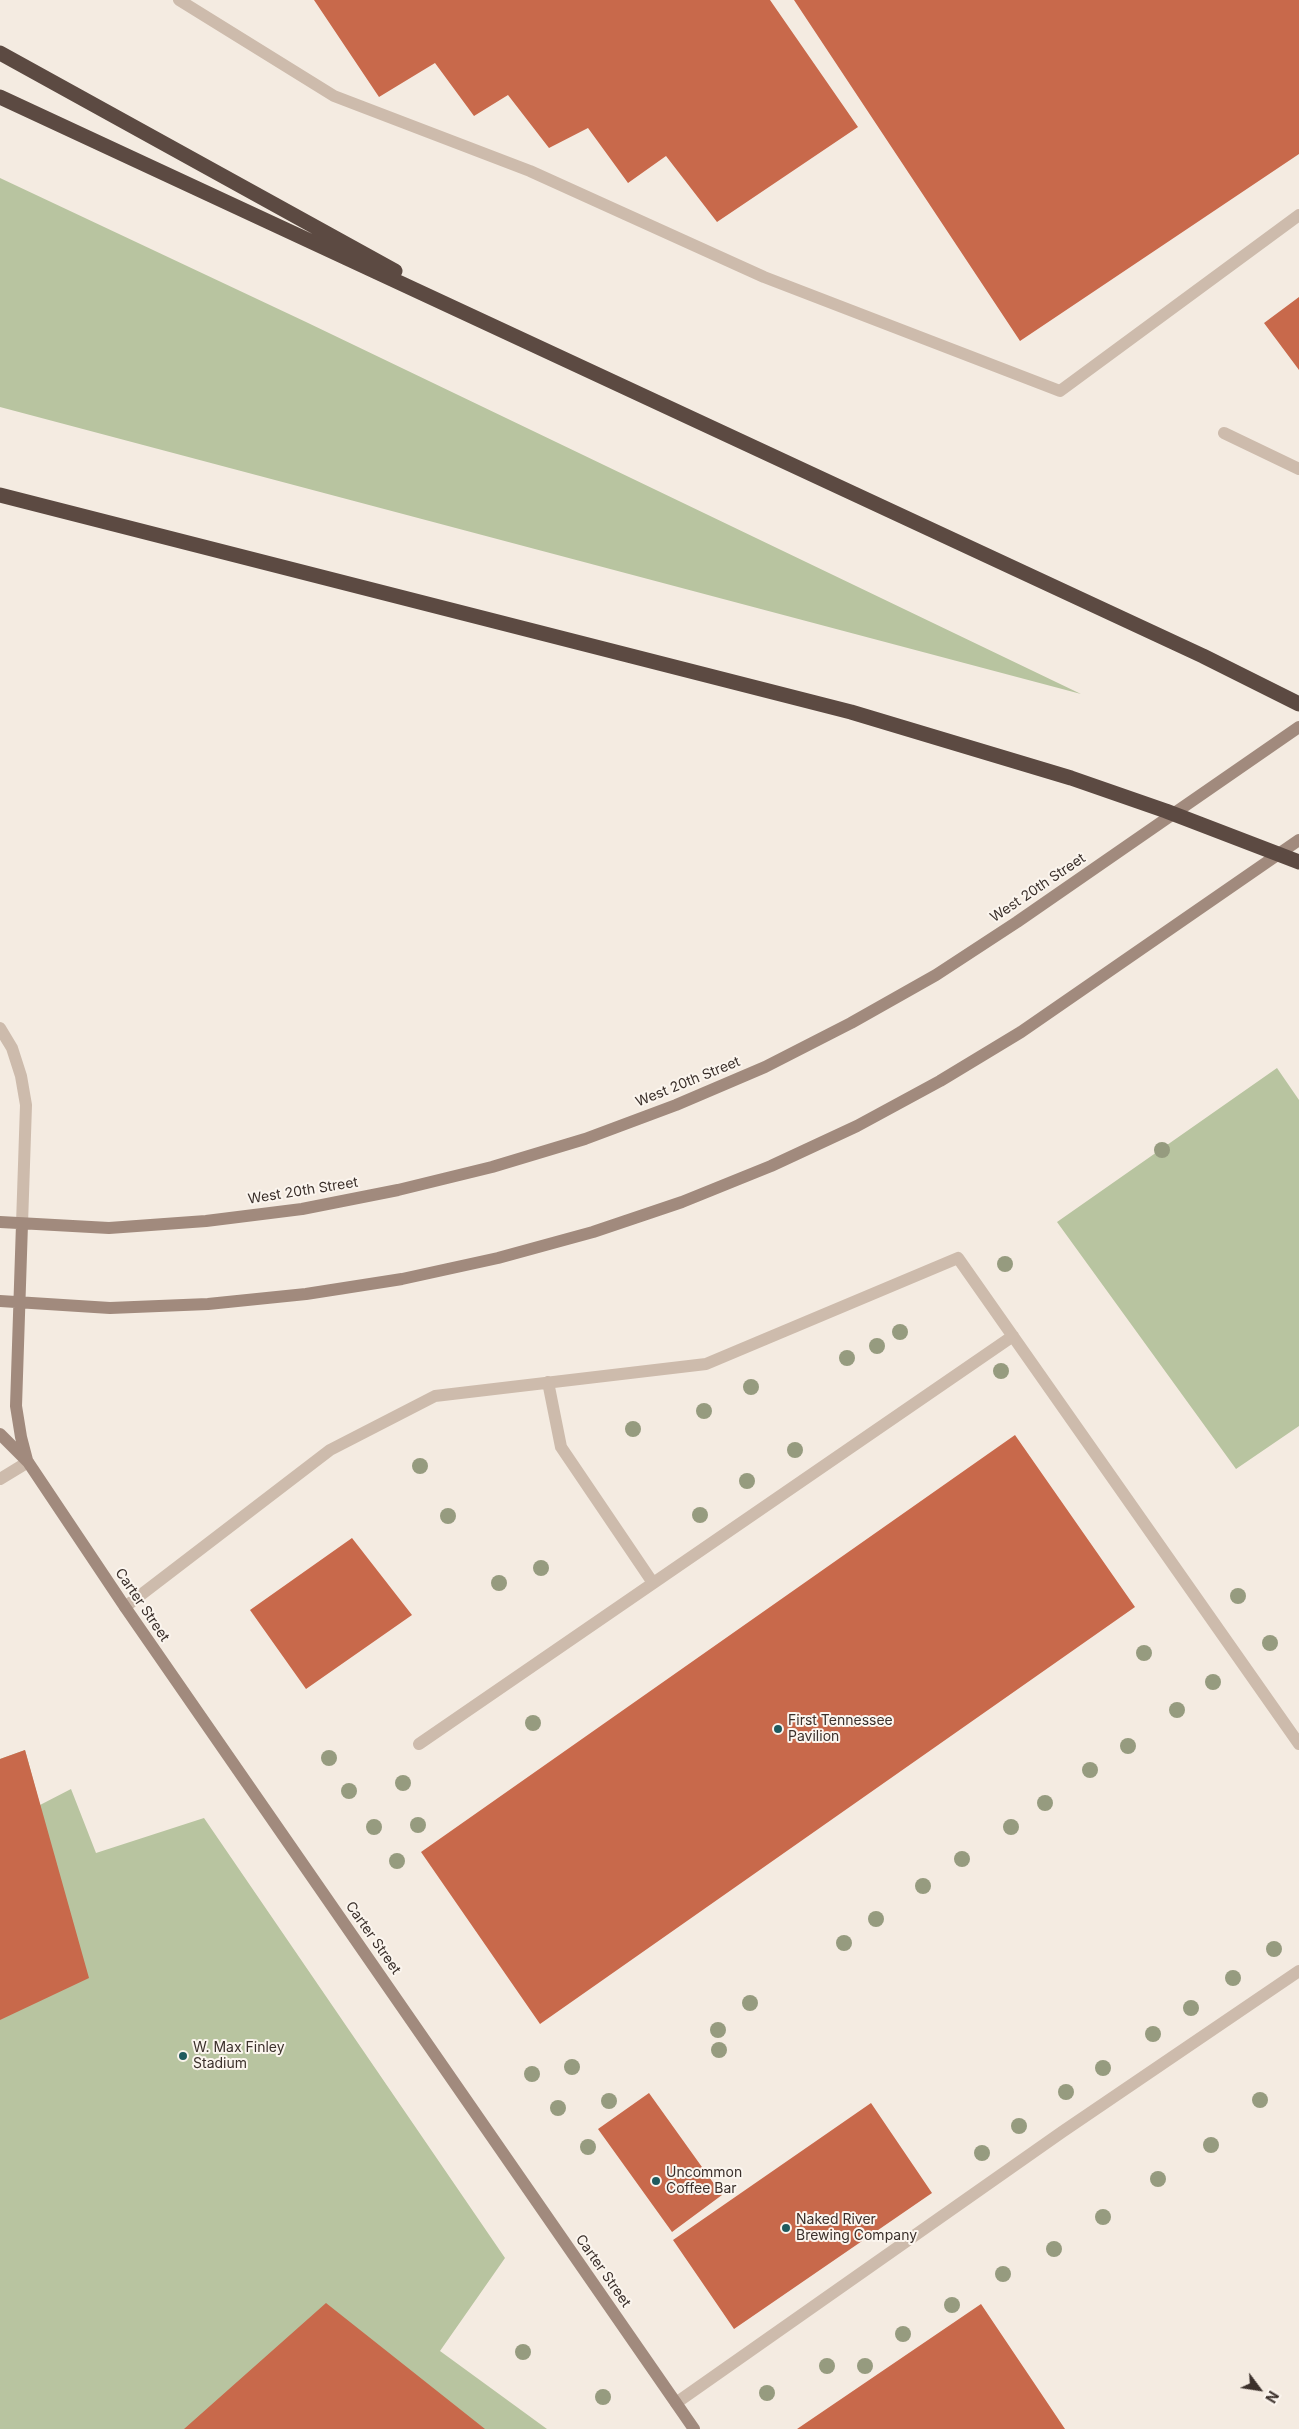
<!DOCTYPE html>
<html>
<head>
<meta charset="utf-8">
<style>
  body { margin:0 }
  #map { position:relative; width:1299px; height:2429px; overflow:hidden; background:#f4ebe1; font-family:Inter,sans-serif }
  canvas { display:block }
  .north { position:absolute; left:1234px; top:2364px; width:50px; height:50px; -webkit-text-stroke:4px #fbf5ee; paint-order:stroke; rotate:121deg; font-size:14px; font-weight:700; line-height:20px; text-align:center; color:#3b302b }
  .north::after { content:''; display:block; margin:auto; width:18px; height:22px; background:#3b302b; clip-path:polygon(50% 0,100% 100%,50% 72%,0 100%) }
</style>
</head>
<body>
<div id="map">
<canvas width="1299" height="2429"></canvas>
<div class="north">N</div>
</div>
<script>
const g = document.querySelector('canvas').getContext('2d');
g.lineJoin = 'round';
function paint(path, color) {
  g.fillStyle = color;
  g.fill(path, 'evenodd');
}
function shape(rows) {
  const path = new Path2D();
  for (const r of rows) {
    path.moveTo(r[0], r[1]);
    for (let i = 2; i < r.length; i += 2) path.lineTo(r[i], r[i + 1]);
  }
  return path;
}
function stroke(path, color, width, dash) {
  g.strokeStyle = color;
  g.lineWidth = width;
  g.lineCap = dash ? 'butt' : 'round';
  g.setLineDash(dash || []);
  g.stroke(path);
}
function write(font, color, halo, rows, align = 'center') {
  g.font = font + ' Inter,sans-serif';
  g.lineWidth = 4;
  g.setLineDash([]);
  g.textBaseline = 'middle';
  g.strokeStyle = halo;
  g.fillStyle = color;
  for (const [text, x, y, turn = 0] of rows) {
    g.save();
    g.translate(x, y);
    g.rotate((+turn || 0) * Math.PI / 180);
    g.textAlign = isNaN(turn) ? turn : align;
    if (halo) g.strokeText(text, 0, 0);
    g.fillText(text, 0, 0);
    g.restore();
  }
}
paint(shape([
  [0,178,306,322,1081,694,0,407],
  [1277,1068,1299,1100,1299,1426,1236,1469,1057,1222],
  [25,1750,40,1805,71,1789,96,1853,204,1818,505,2258,440,2351,547,2429,0,2429,0,1759]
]), '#b8c4a0');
paint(shape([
  [314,0,770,0,858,127,717,222,666,156,628,183,588,128,549,148,508,95,474,116,435,63,379,97],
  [794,0,1299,0,1299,154,1020,341],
  [1299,297,1299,370,1264,323],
  [1015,1435,1135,1607,540,2024,421,1852],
  [352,1538,412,1615,306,1689,250,1610],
  [25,1750,89,1978,0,2020,0,1759],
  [649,2093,722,2195,672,2232,598,2129],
  [871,2103,932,2193,734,2329,673,2240],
  [326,2303,485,2429,184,2429],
  [981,2304,1065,2429,797,2429]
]), '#c8694b');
stroke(shape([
  [179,0,334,96,530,171,764,277,1060,391,1299,215],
  [1224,433,1299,469],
  [548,1382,561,1447,653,1583],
  [125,1607,330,1450,435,1396,706,1364,958,1258,1299,1744],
  [419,1744,1013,1336],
  [676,2403,1062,2132,1299,1971]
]), '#cdbbac', 12);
stroke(shape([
  [0,1028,12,1048,21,1076,26,1105,22,1224],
  [0,1479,28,1462]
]), '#cdbbac', 12);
stroke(shape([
  [0,1222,109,1228,206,1221,302,1209,398,1190,492,1167,585,1139,676,1105,765,1067,851,1023,936,975,1017,922,1299,727],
  [22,1224,16,1406,21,1437,27,1460],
  [0,1301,110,1308,208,1304,306,1294,402,1279,498,1258,593,1232,682,1202,771,1166,857,1126,940,1081,1021,1032,1299,840],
  [0,1434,28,1462,125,1607,694,2429]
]), '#a18a7d', 12);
stroke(shape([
  [0,53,395,271],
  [0,97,1203,656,1299,704],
  [0,495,851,712,1071,778,1166,811,1299,862]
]), '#5c4a42', 15);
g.fillStyle = '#969b7f';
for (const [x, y] of [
  [1162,1150],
  [1005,1264],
  [900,1332],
  [877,1346],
  [847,1358],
  [1001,1371],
  [751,1387],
  [704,1411],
  [633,1429],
  [795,1450],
  [420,1466],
  [747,1481],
  [700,1515],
  [448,1516],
  [541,1568],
  [499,1583],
  [1238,1596],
  [1270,1643],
  [1144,1653],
  [1213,1682],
  [1177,1710],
  [533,1723],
  [1128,1746],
  [329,1758],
  [1090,1770],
  [403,1783],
  [349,1791],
  [1045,1803],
  [418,1825],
  [374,1827],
  [1011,1827],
  [962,1859],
  [397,1861],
  [923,1886],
  [876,1919],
  [844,1943],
  [1274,1949],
  [1233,1978],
  [750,2003],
  [1191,2008],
  [718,2030],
  [1153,2034],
  [719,2050],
  [572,2067],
  [1103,2068],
  [532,2074],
  [1066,2092],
  [1260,2100],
  [609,2101],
  [558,2108],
  [1019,2126],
  [1211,2145],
  [588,2147],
  [982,2153],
  [1158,2179],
  [1103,2217],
  [1054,2249],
  [1003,2274],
  [952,2305],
  [903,2334],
  [523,2352],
  [827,2366],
  [865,2366],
  [767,2393],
  [603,2397]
]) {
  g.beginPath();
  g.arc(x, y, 8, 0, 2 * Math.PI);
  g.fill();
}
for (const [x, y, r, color] of [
  [778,1729,5,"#1f5a5e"],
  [183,2056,5,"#1f5a5e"],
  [656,2181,5,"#1f5a5e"],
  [786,2228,5,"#1f5a5e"]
]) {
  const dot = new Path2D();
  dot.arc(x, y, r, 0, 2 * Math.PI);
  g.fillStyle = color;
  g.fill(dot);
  stroke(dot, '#fbf5ee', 2);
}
write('14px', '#3b302b', '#fbf5ee', [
  ["West 20th Street",1038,888,-34],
  ["West 20th Street",688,1082,-22],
  ["West 20th Street",303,1191,-9],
  ["Carter Street",142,1605,56],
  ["Carter Street",373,1938,55],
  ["Carter Street",603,2271,55]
]);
write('14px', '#3b302b', '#fbf5ee', [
  ["First Tennessee",788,1721],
  ["Pavilion",788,1737],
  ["W. Max Finley",193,2048],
  ["Stadium",193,2064],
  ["Uncommon",666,2173],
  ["Coffee Bar",666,2189],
  ["Naked River",796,2220],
  ["Brewing Company",796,2236]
], 'left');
</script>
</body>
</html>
